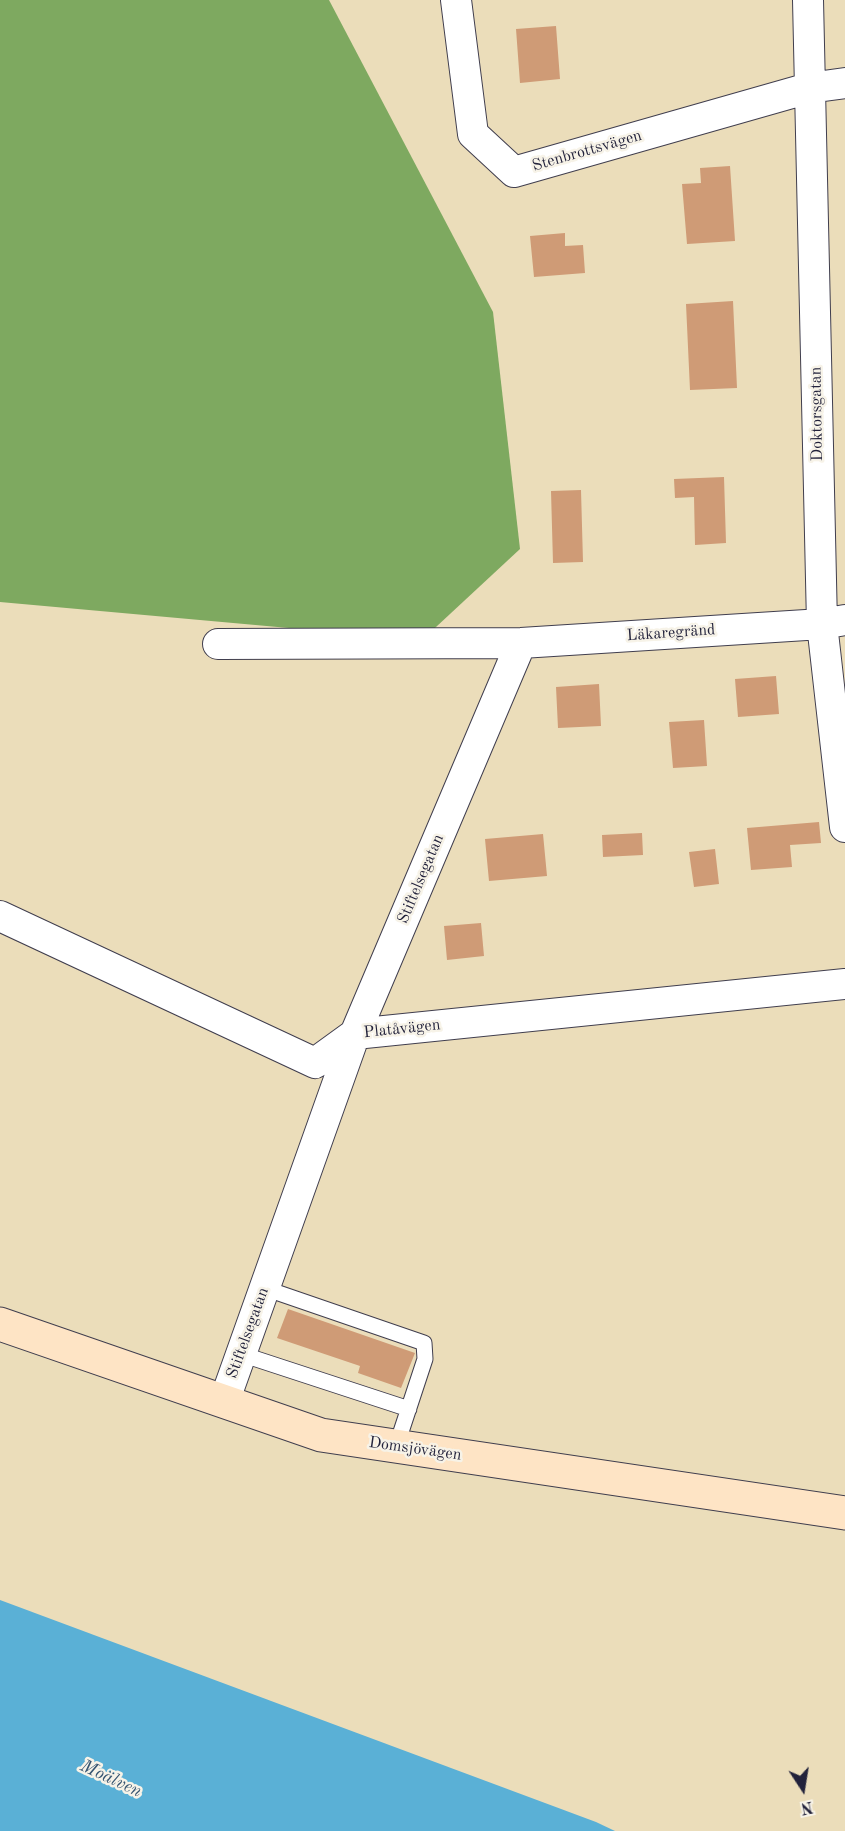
<!DOCTYPE html>
<html>
<head>
<meta charset="utf-8">
<style>
  body { margin:0 }
  #map { position:relative; width:845px; height:1831px; overflow:hidden; background:#ebddba; font-family:"Old Standard TT",serif }
  canvas { display:block }
  .north { position:absolute; left:773px; top:1759px; width:60px; height:60px; -webkit-text-stroke:4px #f7f3e8; paint-order:stroke; rotate:168deg; font-size:16px; font-weight:700; line-height:24px; text-align:center; color:#22223b }
  .north::after { content:''; display:block; margin:auto; width:21px; height:27px; background:#22223b; clip-path:polygon(50% 0,100% 100%,50% 72%,0 100%) }
</style>
</head>
<body>
<div id="map">
<canvas width="845" height="1831"></canvas>
<div class="north">N</div>
</div>
<script>
const g = document.querySelector('canvas').getContext('2d');
g.lineJoin = 'round';
function paint(path, color) {
  g.fillStyle = color;
  g.fill(path, 'evenodd');
}
function shape(rows) {
  const path = new Path2D();
  for (const r of rows) {
    path.moveTo(r[0], r[1]);
    for (let i = 2; i < r.length; i += 2) path.lineTo(r[i], r[i + 1]);
  }
  return path;
}
function stroke(path, color, width, dash) {
  g.strokeStyle = color;
  g.lineWidth = width;
  g.lineCap = dash ? 'butt' : 'round';
  g.setLineDash(dash || []);
  g.stroke(path);
}
function write(font, color, halo, rows, align = 'center') {
  g.font = font + ' "Old Standard TT",serif';
  g.lineWidth = 5;
  g.setLineDash([]);
  g.textBaseline = 'middle';
  g.strokeStyle = halo;
  g.fillStyle = color;
  for (const [text, x, y, turn = 0] of rows) {
    g.save();
    g.translate(x, y);
    g.rotate((+turn || 0) * Math.PI / 180);
    g.textAlign = isNaN(turn) ? turn : align;
    if (halo) g.strokeText(text, 0, 0);
    g.fillText(text, 0, 0);
    g.restore();
  }
}
paint(shape([
  [0,0,329,0,493,312,520,549,422,640,0,602]
]), '#7ea960');
paint(shape([
  [0,1600,596,1822,615,1831,0,1831]
]), '#5ab0d6');
paint(shape([
  [556,26,560,79,520,83,516,29],
  [730,166,735,241,687,244,682,184,701,183,700,168],
  [565,233,565,246,583,245,585,273,534,277,530,236],
  [733,301,737,388,690,390,686,304],
  [724,477,726,543,695,545,694,497,675,498,674,479],
  [581,490,583,562,553,563,551,491],
  [776,676,779,714,738,717,735,679],
  [599,684,601,726,558,728,556,687],
  [704,720,707,766,673,768,669,722],
  [819,822,821,843,790,845,792,867,751,870,747,828],
  [642,833,643,855,603,857,602,835],
  [543,834,547,876,489,881,485,839],
  [715,849,719,884,694,887,689,852],
  [481,923,484,956,447,960,444,926],
  [288,1309,415,1353,401,1388,358,1373,360,1366,277,1338]
]), '#cf9b76');
const lane = shape([
  [264,1288,424,1343,425,1359,396,1447],
  [241,1354,409,1409]
]);
const street = shape([
  [456,0,473,134,514,172,809,88,845,83],
  [808,0,822,624,845,827],
  [218,644,521,643,822,624,845,620],
  [0,916,315,1063,355,1034,845,984],
  [224,1402,355,1034,521,643]
]);
const secondary = shape([
  [0,1324,321,1435,845,1513]
]);
stroke(lane, '#403e4e', 17);
stroke(street, '#403e4e', 32);
stroke(secondary, '#403e4e', 35);
stroke(lane, '#fff', 15);
stroke(street, '#fff', 30);
stroke(secondary, '#fee4c5', 33);
write('16px', '#22223b', '#f7f3e8', [
  ["Stenbrottsvägen",587,151,-16],
  ["Doktorsgatan",817,414,-91],
  ["Läkaregränd",671,633,-4],
  ["Stiftelsegatan",421,879,-67],
  ["Platåvägen",402,1029,-6],
  ["Stiftelsegatan",248,1333,-70],
  ["Domsjövägen",415,1449,8]
]);
write('italic 18px', '#365471', '#f7f3e8', [
  ["Moälven",111,1779,25]
]);
</script>
</body>
</html>
